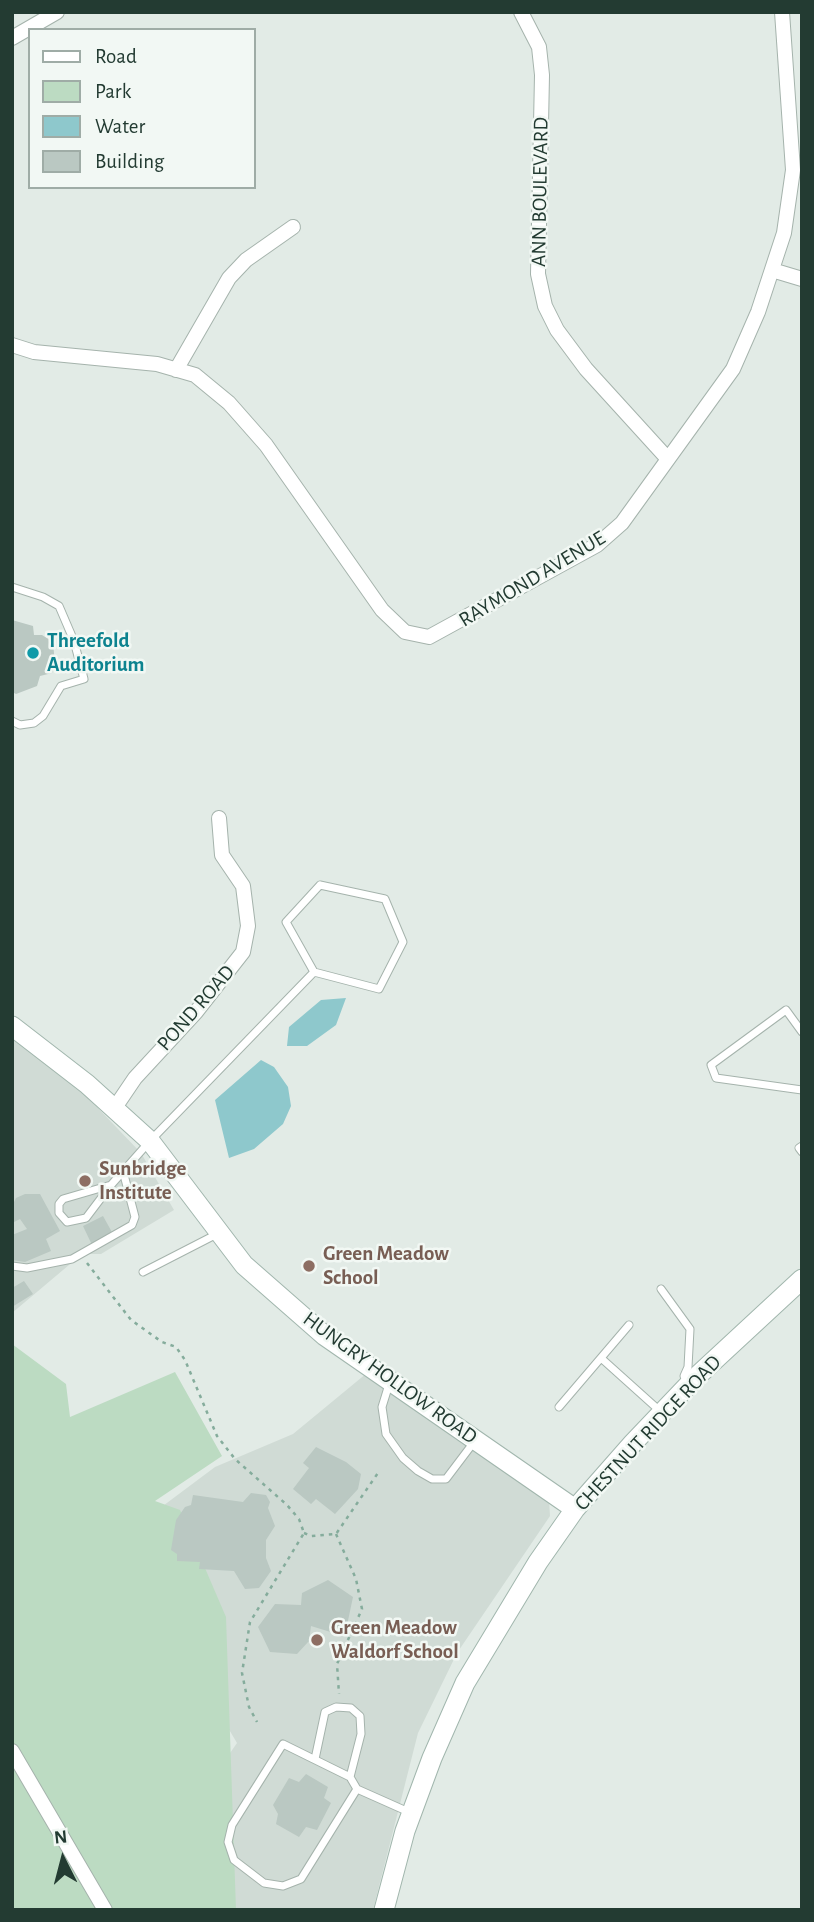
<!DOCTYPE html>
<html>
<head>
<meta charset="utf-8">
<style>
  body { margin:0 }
  #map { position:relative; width:814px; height:1922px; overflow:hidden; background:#e2ebe6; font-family:"Alegreya Sans",sans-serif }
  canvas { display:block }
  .frame { position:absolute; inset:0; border:14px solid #233b32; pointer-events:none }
  .legend { position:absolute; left:28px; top:28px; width:228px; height:161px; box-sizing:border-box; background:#f2f8f4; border:2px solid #9faca6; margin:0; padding:9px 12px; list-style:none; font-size:21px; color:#233b32 }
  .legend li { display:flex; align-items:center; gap:14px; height:35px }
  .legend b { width:35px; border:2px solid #9faca6 }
  .north { position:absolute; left:28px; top:1824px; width:70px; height:70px; -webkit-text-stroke:5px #f2f8f4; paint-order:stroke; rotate:354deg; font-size:19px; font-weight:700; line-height:28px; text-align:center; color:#233b32 }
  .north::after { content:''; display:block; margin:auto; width:24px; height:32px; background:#233b32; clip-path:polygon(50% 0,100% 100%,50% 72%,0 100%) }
</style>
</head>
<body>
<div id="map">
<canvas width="814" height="1922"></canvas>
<div class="frame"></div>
<ul class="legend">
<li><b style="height:9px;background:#fff"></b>Road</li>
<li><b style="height:19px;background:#bcdbc2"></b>Park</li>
<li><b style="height:19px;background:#8ec8cc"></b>Water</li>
<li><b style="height:19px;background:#bac8c2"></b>Building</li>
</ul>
<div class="north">N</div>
</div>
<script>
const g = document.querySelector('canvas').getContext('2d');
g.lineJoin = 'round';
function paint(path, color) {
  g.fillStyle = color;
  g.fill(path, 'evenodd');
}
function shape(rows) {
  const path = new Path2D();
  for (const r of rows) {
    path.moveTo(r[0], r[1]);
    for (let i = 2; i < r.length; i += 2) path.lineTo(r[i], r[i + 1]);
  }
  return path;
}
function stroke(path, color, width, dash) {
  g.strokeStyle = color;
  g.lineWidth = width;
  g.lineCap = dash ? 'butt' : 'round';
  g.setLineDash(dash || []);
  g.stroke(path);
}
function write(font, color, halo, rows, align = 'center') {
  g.font = font + ' "Alegreya Sans",sans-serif';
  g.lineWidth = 5;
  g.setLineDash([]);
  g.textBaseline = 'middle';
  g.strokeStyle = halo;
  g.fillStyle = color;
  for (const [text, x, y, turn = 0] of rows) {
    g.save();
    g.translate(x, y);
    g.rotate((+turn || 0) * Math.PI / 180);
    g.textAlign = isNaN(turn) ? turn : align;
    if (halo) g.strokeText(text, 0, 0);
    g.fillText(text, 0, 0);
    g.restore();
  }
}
paint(shape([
  [12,1033,71,1080,141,1153,174,1210,101,1254,82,1254,12,1313],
  [367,1373,549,1500,550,1516,457,1653,418,1733,373,1910,227,1910,178,1828,237,1743,183,1652,104,1550,215,1467,293,1434]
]), '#d0dbd5');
paint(shape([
  [12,1344,66,1384,70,1417,175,1372,222,1456,155,1501,180,1510,226,1617,236,1910,12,1910]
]), '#bcdbc2');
paint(shape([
  [346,998,336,1025,307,1046,287,1046,289,1027,321,1000],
  [261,1060,274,1067,288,1087,291,1106,283,1124,254,1149,229,1158,215,1100]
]), '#8ec8cc');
paint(shape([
  [12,620,33,626,34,635,42,635,53,642,55,664,52,673,40,676,37,686,16,694,12,692],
  [25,1194,40,1194,60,1231,46,1239,51,1251,25,1262,12,1260,12,1235,27,1229,20,1219,12,1223,12,1206,16,1198],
  [103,1216,113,1234,92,1245,83,1226],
  [24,1281,33,1294,12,1307,12,1288],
  [316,1447,346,1462,361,1474,358,1489,335,1514,316,1499,311,1504,293,1489,309,1468,303,1463],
  [251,1493,266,1495,270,1502,268,1508,275,1526,266,1540,266,1558,271,1571,259,1588,245,1589,234,1571,199,1569,200,1562,177,1561,177,1554,171,1550,176,1520,185,1507,191,1505,193,1495,243,1502],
  [328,1580,353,1597,346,1630,337,1634,311,1626,309,1641,297,1654,270,1652,258,1627,275,1604,301,1605,302,1593],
  [306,1774,328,1787,324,1798,331,1803,317,1830,306,1827,299,1837,276,1824,278,1814,273,1805,289,1778,299,1782]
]), '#bac8c2');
const lane = shape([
  [12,587,43,597,59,606,74,641,84,679,61,686,43,716,34,723,20,725,12,721],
  [320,885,385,899,403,942,379,989,314,972,286,922,320,885],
  [802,1032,786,1010,711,1065,716,1078,802,1090],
  [802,1146,799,1148,802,1152],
  [111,1185,63,1199,59,1204,59,1213,67,1222,86,1218,111,1185,150,1141,314,972],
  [12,1266,27,1268,72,1259,132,1225,135,1217,123,1171],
  [143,1272,219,1233],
  [661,1289,690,1329,688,1367,684,1376,687,1383],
  [601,1358,660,1411],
  [390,1381,382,1407,386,1434,403,1458,418,1471,432,1479,446,1479,474,1442],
  [559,1407,629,1325],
  [315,1759,325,1712,336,1707,351,1708,360,1716,361,1734,350,1777],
  [357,1789,301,1879,283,1886,264,1883,234,1860,228,1842,232,1825,283,1744,350,1777,357,1789,411,1813]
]);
const street = shape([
  [521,12,539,47,542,75,538,274,545,306,557,330,586,369,667,458],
  [12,38,57,12],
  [772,270,802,279],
  [12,345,34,352,157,364,195,375,229,403,266,445,382,610,405,632,429,637,597,545,622,523,733,369,758,312,784,233,793,170,782,12],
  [176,370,229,278,246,260,293,227],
  [114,1109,135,1078,196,1012,243,952,248,926,243,886,222,855,219,818],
  [12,1751,105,1910]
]);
const secondary = shape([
  [12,1026,87,1084,150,1141,244,1265,325,1336,575,1509],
  [384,1910,405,1831,432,1758,465,1683,538,1562,575,1509,633,1443,694,1379,802,1279]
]);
stroke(lane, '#a5b3ac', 9);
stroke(street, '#a5b3ac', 16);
stroke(secondary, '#a1b6ad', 21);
stroke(shape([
  [87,1263,131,1320,162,1342,176,1347,185,1360,217,1436,235,1459,287,1505,299,1519,304,1533,250,1622,242,1673,249,1707,257,1722],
  [304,1533,311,1536,336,1534,380,1470],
  [336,1534,356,1579,362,1609,337,1664,339,1694]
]), '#85ac9c', 2.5, [3.5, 5]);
stroke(lane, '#fff', 7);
stroke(street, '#fff', 14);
stroke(secondary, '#fff', 19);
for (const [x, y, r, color] of [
  [33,653,7,"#0f9aa8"],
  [85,1181,7,"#8d6e63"],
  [309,1266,7,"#8d6e63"],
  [317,1640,7,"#8d6e63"]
]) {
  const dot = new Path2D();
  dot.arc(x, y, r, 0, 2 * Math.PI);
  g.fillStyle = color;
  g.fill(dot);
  stroke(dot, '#f2f8f4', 2.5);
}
write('21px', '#233b32', '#f2f8f4', [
  ["ANN BOULEVARD",540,192,-89],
  ["RAYMOND AVENUE",532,579,-31],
  ["POND ROAD",196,1008,-49],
  ["HUNGRY HOLLOW ROAD",390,1378,36],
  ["CHESTNUT RIDGE ROAD",648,1433,-47]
]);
write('bold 21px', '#0d838f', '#f2f8f4', [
  ["Threefold",47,641],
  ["Auditorium",47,665]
], 'left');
write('bold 21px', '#785e54', '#f2f8f4', [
  ["Sunbridge",99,1169],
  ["Institute",99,1193],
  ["Green Meadow",323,1254],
  ["School",323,1278],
  ["Green Meadow",331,1628],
  ["Waldorf School",331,1652]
], 'left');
</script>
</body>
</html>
